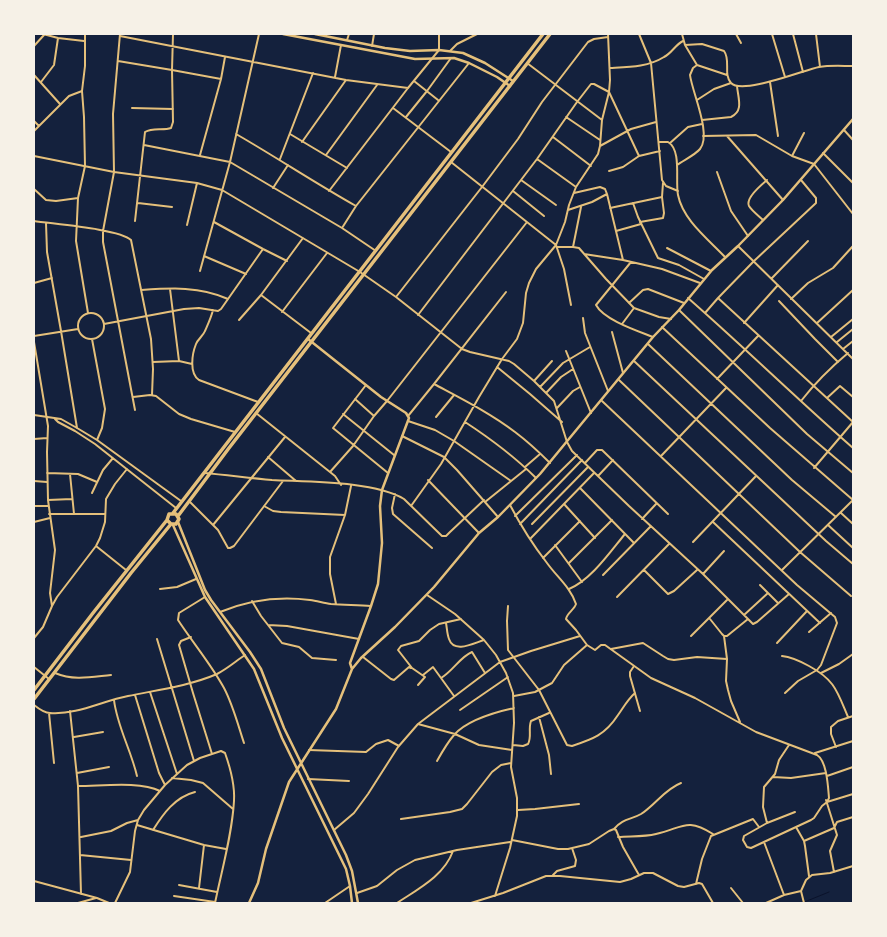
<!DOCTYPE html>
<html>
<head>
<meta charset="utf-8">
<style>
  body { margin:0 }
  #map { position:relative; width:887px; height:937px; overflow:hidden; background:#14213d; font-family:"Titillium Web",sans-serif }
  canvas { display:block }
  .frame { position:absolute; inset:0; border:35px solid #f6f1e7; pointer-events:none }
</style>
</head>
<body>
<div id="map">
<canvas width="887" height="937"></canvas>
<div class="frame"></div>
</div>
<script>
const g = document.querySelector('canvas').getContext('2d');
g.lineJoin = 'round';
function trace(path, color, width, dash) { g.strokeStyle = color; g.lineWidth = width; g.lineCap = dash ? 'butt' : 'round'; g.setLineDash(dash || []); g.stroke(path); }
const stream = new Path2D(`
  M802,903l27,-11`);
const minor = new Path2D(`
  M43,34l15,4 26,3
  M85,34v32l-3,25 2,26 1,49 -7,32 -2,43 12,72
  M120,34l-7,80 1,58 -11,59v11l32,168
  M639,34l12,29 11,117 4,6 12,5
  M682,34l3,11 12,20 30,10
  M736,34l5,9
  M772,34l13,43
  M793,34l10,38
  M816,34l4,33
  M120,36l226,44 62,8
  M347,40l2,-6
  M685,45l17,-1 22,7c7,9 -1,23 7,32 11,12 73,-13 88,-16 11,-2 23,-1 34,-1
  M34,46l10,-11
  M372,46l2,-12
  M450,51l7,-7 20,-10
  M118,61l54,9 49,9
  M527,63l75,57
  M610,68c19,-1 38,-1 54,-11 8,-4 11,-12 19,-16
  M34,75l26,29
  M335,77l6,-32
  M414,81l24,19
  M41,82l13,-17 4,-27
  M770,82l8,54
  M697,100l17,-11 17,-6
  M132,108l41,1
  M393,108l58,44
  M406,117l21,-26 24,-33
  M566,117l34,23
  M702,120l29,-3c13,-6 7,-19 6,-31
  M34,121l5,5
  M844,130l9,10
  M34,131l35,-35 13,-5
  M236,134c40,23 79,49 120,72
  M290,134l57,34
  M703,136l53,-1 36,21 22,8 39,50
  M727,136l56,64
  M553,137l38,29
  M302,142l44,-62
  M659,142h9c14,8 7,39 10,53 5,25 30,44 47,62
  M670,143l18,-16 14,-3
  M144,145l86,17 112,66 34,23
  M600,146l31,-17 25,-7
  M823,153l30,30
  M200,155l21,-76 4,-22
  M326,155l51,-70
  M34,156l80,16 83,11 25,7 138,82 36,25 66,52 8,3 39,9 5,3 20,17 20,20 13,41 5,9 57,55 74,68 50,50 4,-2 32,-28
  M792,156l12,-23
  M280,159l33,-86
  M537,159l39,28
  M451,162l105,83 8,24 7,36
  M677,165c7,-5 18,-10 23,-16 12,-15 -8,-57 -10,-74l3,-7 4,-3
  M609,171l14,-4 16,-11 21,-5
  M717,172l14,39 17,25
  M521,180l35,25
  M273,188l15,-23
  M34,189l12,11 10,1 22,-3
  M329,191l79,-103 31,-38v-16
  M513,191l31,25
  M574,193l26,-6 5,2 2,5 16,66
  M138,203l34,4
  M633,203l5,14 20,41 21,7 25,14
  M610,208l52,-11
  M568,210l24,-8 15,-8
  M763,220c-4,-4 -11,-9 -14,-14 -4,-8 12,-21 18,-26
  M34,221c19,3 86,8 97,19l20,99 2,30 -1,26
  M135,221l10,-89c8,-5 18,-1 26,-4l2,-6 -1,-52 1,-36
  M214,222l49,27 24,12
  M640,222l23,-4 1,-5 -2,-16 1,-14
  M46,223l1,29 14,79 16,97
  M187,225l10,-42
  M342,228l14,-22 113,-143
  M616,231l25,-7
  M738,246l115,113
  M557,247h16l6,1 27,31 28,29 25,9 12,2
  M573,247l8,-40
  M667,248l44,23
  M584,254l39,6 39,9 38,14
  M204,256l42,18
  M631,262l-35,43c8,15 42,26 57,32
  M200,271l30,-109 29,-128
  M772,278l36,-37
  M34,283l18,-5
  M170,289l9,72
  M141,290c30,-2 59,-4 87,9
  M261,295l50,38
  M396,297l86,-110 36,-48 24,-37 46,-60 6,-3 14,-2
  M688,298c56,49 109,101 165,150
  M718,298l36,-37 62,-58v-5l-15,-18
  M791,299l17,-16 25,-15 20,-22
  M779,301l36,38 23,23
  M629,303l14,-13 5,-1 36,14
  M213,310c-2,8 -5,14 -8,21 -2,5 -7,8 -9,13 -4,10 -7,29 3,36l59,22
  M679,310l128,124 46,39
  M282,312l45,-59
  M78 326a13 13 0 1 1 26 0a13 13 0 1 1-26 0Z
  M705,313l13,-15 135,124
  M418,315l119,-156 40,-57 14,-18h3l15,8 30,64
  M583,318l2,15 23,58
  M239,320l22,-25 42,-57
  M744,323l34,-38
  M817,323l36,-33
  M104,324l80,-15 15,-1 19,3 3,-2 42,-60
  M622,324l12,-16
  M662,327l108,101 83,72
  M612,332l11,41
  M34,336l44,-7
  M831,337l22,-18
  M92,339l13,70 -3,19 -5,12
  M34,342l14,84 -1,26 1,48 7,50 -5,43 2,13
  M837,342l16,-13
  M648,344l144,136 44,37
  M843,349l10,-8
  M566,351l25,62
  M634,361l192,180 27,23
  M153,362l26,-1 13,3
  M497,367l33,27 32,28
  M717,379l41,-43
  M619,380l181,172 51,44
  M534,381l18,-20
  M434,384c28,15 56,29 81,48 12,9 24,20 35,31
  M366,385l-33,43 55,45
  M540,387l23,-24 27,-16
  M546,393l15,-16 12,-8
  M133,397l17,-2 6,1 23,18 12,5 44,13
  M827,398l13,-12 13,11
  M355,399l19,17
  M602,401l195,184 38,32 2,6 -16,42 -4,5 -19,11 -13,12
  M801,401c14,-18 29,-33 47,-48
  M557,408l16,-17 7,-4
  M256,413l79,63 6,9
  M343,414l51,41
  M34,415l27,4 16,9 20,12 84,61
  M408,416l26,-32 72,-92
  M436,417l18,-22
  M55,419l3,3 17,9 20,13 81,64
  M408,421l27,9 19,11 57,40
  M465,422c26,17 49,34 71,56
  M402,436l42,21 13,13 41,47
  M34,439l13,-1
  M661,456l65,-68
  M268,457l28,24
  M585,463l12,-13h5l66,64
  M525,467l15,-13
  M814,468l39,-46
  M330,472l23,-26 21,-30 13,-15 140,-179
  M47,473l31,1 19,8
  M204,473c23,2 45,5 68,7 35,2 102,1 132,19l38,37h4l4,-4 34,-32
  M70,474l4,40
  M598,476l15,-16
  M428,480l51,53
  M34,481l13,1
  M580,488l54,55
  M92,493l11,-23 10,-12
  M395,494l-3,14 1,6 39,34
  M48,500l24,-1
  M189,501l29,29 10,18h2l4,-2 49,-65
  M485,502l41,-33
  M564,504l31,34
  M510,505c11,21 23,40 37,58 10,14 24,25 29,41 -2,6 -9,9 -10,15l10,11 11,15 8,5 6,-5h4l46,33 44,20 61,34 61,23c10,6 11,32 12,43l-2,4 -5,4 -8,12 -3,2 -60,28 -4,-1 -4,-7 1,-4 23,-13 28,-11
  M34,506h14
  M264,506l9,5 8,1 64,3
  M411,506l30,-42 38,-67 23,-38 15,-20 6,-16 3,-30 3,-10 7,-14 20,-24 9,-23 4,-17 7,-18 22,-33 2,-8 2,-26 7,-28 1,-12 -2,-46
  M841,513l12,11
  M49,514h56
  M515,516l62,-61
  M642,519l14,-15
  M34,522l16,-4
  M713,522l107,101
  M520,524l62,-64
  M532,524l56,-57
  M213,525l72,-88
  M828,525l25,23
  M530,539l64,-66
  M693,542l63,-66
  M555,545l27,37
  M96,546l30,24
  M543,558l37,-37
  M569,563l43,-43
  M644,570l24,24 6,-3 23,-21
  M782,570l71,-70
  M703,574l21,-23
  M603,575l48,-49
  M760,585l18,18
  M160,589l17,-2 19,-8
  M569,589c22,-9 41,-37 56,-55
  M427,595l28,19 29,26 12,15 10,18 7,20 1,30 -3,44 6,31v18l-7,32 -15,48
  M205,597l-26,16 -1,7c15,23 33,44 46,68 9,17 14,37 20,55
  M617,597l52,-53
  M252,601l9,15 21,27 17,4 13,11 24,2
  M336,604l-6,-30v-17l15,-42 6,-29
  M508,606l-1,15 1,29 31,40 28,55 5,1c21,-7 33,-11 46,-31 5,-7 10,-16 17,-22
  M220,612c29,-12 59,-16 90,-12 7,1 14,3 21,4 14,1 27,1 40,2
  M744,615l24,-22
  M710,619l12,15 2,2h3l21,-17
  M446,623c1,5 1,11 3,16 5,15 25,4 35,1
  M268,625l19,1 72,13
  M809,632l22,-19
  M691,636l37,-37
  M724,636l3,23 -1,22 2,9 3,11 9,21
  M191,637l-10,4 -2,4 14,48 19,61
  M34,638l9,-11 9,-21 5,-9 39,-51 4,-8 5,-16 1,-23 9,-15 12,-15
  M157,639l37,122
  M777,643l30,-32
  M611,649l32,-6 20,13 5,3 6,1 23,-3 30,2
  M782,656c10,1 18,5 27,10 26,14 28,25 39,51
  M363,657l28,22 3,1 15,-13 2,1
  M634,666l-4,6v4l10,35
  M34,667l15,12
  M55,673c19,8 36,4 56,2
  M821,673l18,-9 14,-10
  M423,675l10,-8 8,11c12,-7 19,-21 31,-26l13,21
  M441,678l13,18
  M418,685l7,-8 -13,-9 -14,-18 3,-4 18,-5 11,-11 9,-6 22,-5
  M150,692l27,82
  M135,695l24,78 6,12
  M514,696l21,-4 17,-9 12,-18 23,-20
  M114,700c3,26 17,50 23,76
  M34,705c5,4 10,8 16,8 27,2 52,-12 78,-17 29,-6 61,-10 89,-22 10,-5 19,-13 28,-19
  M460,710l48,-33
  M70,711l8,75 3,108
  M49,713l5,50
  M539,717l10,38 2,19
  M418,724l37,10 24,11 33,5
  M74,737l29,-5
  M513,745l10,1 5,-2c4,-7 0,-15 3,-23l18,-8
  M836,747l-5,-13v-7l7,-6 15,-5
  M309,750l57,2 10,-8 12,-4 11,6
  M815,753l38,-12
  M437,761c5,-9 11,-19 17,-26 13,-15 42,-23 60,-27
  M77,773l32,-6
  M827,776l26,-9
  M773,777l18,1 35,-5
  M172,778l19,2 12,3 30,26
  M308,779l41,2
  M78,786c24,0 62,-5 82,5
  M826,800l11,35 -7,16 4,21
  M827,802l26,-8
  M518,810l17,-1 44,-5
  M401,819l49,-7 12,-3 5,-5 25,-32 9,-7 10,-2
  M767,823l-4,-16 1,-20 11,-13 4,-14 10,-15
  M137,825l67,20 22,4
  M796,827l8,14 1,5 4,30
  M614,829c9,-11 17,-9 27,-15 14,-9 24,-25 40,-31
  M153,830c10,-16 22,-33 42,-38
  M334,830l20,-17 14,-19 30,-47 20,-23 82,-62 31,-11 49,-15
  M81,837l30,-6 16,-8 11,-3
  M618,837c13,-1 26,0 38,-3 27,-6 30,-17 57,0
  M512,840l46,9h10l21,-5 20,-13 5,-2 2,1 7,17 16,28
  M804,841l30,-13 3,-6 16,-5
  M764,842l20,53
  M80,855l51,5
  M553,875l4,-4 18,-5 1,-6 -4,-12
  M34,881l63,17 12,5
  M696,884l6,-25 9,-23 42,-17 6,8
  M179,885l38,7
  M199,888l5,-43
  M731,888l12,15
  M801,891l3,12
  M357,893l20,-7 20,-16 18,-10 42,-10 53,-8
  M174,896l41,6
  M78,903l18,-5
  M115,903l15,-31 5,-41 3,-11 6,-10 21,-25 22,-20 13,-7 21,-7 4,2c5,14 10,32 9,48 -2,34 -12,68 -19,102
  M325,903l25,-17
  M397,903c21,-14 47,-27 56,-52
  M471,903l32,-10 43,-17h14l60,6 11,-3 13,-6h9l25,13 6,1 15,-4 3,1 11,19
  M766,903l18,-8 17,-4 5,-11 6,-5 18,-2 23,-7`);
const tertiary = new Path2D(`
  M283,34l132,25 39,-1 15,5 28,14 13,9
  M315,34l70,14 25,3 29,-1 24,3 22,10 28,18
  M308,339l73,58 25,16 3,5 -27,72 -2,16 2,37 -4,41 -7,22 -21,57 2,6
  M178,522l27,68 6,10 39,52 11,17 23,59 62,127 6,16 6,32
  M173,525l32,72 49,72 28,69 64,131 4,17 2,17
  M249,903l9,-20 8,-34 23,-67 47,-73 16,-40 9,-11 34,-31 39,-40 45,-54 19,-16 42,-43 113,-137 26,-27 33,-40 26,-24 45,-46 70,-81`);
const primary = new Path2D(`
  M173,513l370,-479
  M178,516l51,-68 321,-414
  M34,690l59,-77 74,-93 2,-6h7l3,5 -3,5h-5l-4,-4
  M34,699l97,-126 40,-49`);
trace(stream, '#0b132b', 1);
trace(minor, '#e5c07b', 2);
trace(tertiary, '#e5c07b', 2.5);
trace(primary, '#e5c07b', 3.5);
</script>
</body>
</html>
